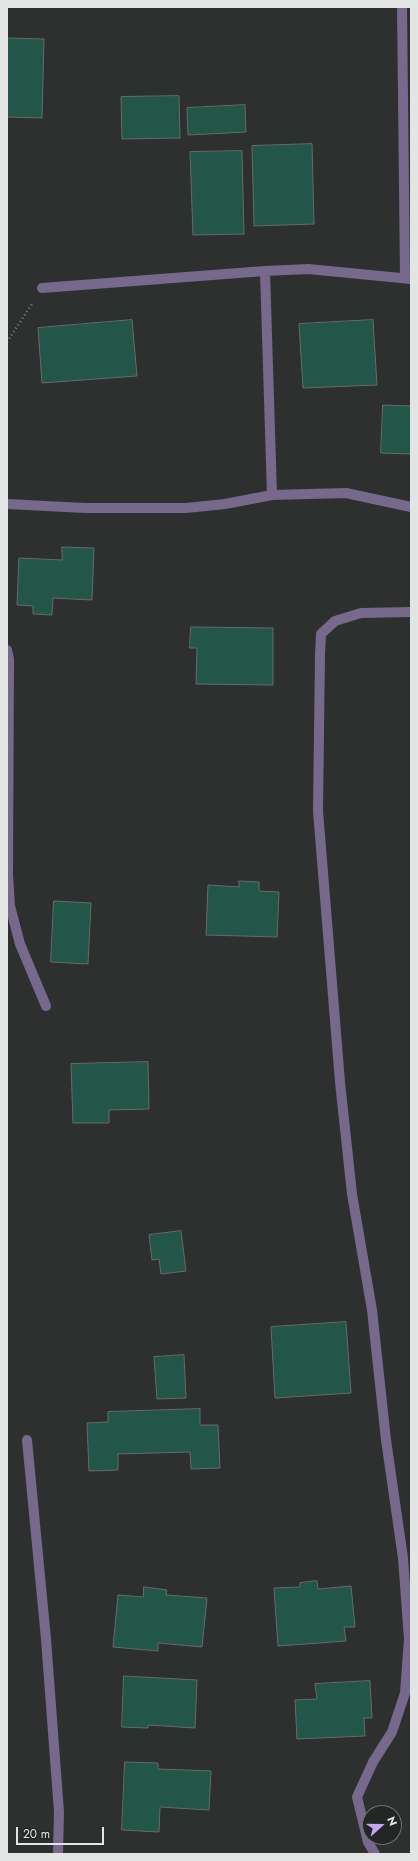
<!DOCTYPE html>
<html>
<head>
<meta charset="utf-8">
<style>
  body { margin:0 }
  #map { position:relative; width:418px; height:1861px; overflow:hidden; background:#2d302f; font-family:Jost,sans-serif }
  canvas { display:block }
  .frame { position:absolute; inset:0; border:8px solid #e3e5e4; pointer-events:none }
  .north { position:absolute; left:362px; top:1805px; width:40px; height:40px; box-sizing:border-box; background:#232625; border:1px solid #707271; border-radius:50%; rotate:69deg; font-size:11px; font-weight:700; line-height:16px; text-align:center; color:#e3e5e4 }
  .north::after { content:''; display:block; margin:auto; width:14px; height:18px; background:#c5a7f1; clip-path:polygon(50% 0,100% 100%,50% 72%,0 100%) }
  .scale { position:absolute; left:16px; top:1827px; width:88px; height:18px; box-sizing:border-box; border:2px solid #e3e5e4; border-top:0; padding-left:5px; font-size:12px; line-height:14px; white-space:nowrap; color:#e3e5e4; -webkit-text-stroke:3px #232625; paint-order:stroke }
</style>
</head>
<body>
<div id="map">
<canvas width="418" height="1861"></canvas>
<div class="frame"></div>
<div class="north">N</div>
<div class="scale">20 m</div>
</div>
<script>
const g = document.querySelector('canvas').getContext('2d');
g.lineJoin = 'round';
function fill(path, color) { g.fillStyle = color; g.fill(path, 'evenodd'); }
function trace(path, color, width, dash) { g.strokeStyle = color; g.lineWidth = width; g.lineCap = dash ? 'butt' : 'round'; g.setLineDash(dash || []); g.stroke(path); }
const building = new Path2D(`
  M7,38l37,1 -2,79 -35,-1z
  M179,96l1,42 -58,1 -1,-42z
  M245,105l1,27 -58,3 -1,-27z
  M312,144l2,80 -60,2 -2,-80z
  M242,151l2,83 -51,1 -3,-83z
  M132,320l5,56 -95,7 -4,-55z
  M373,320l4,65 -74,3 -4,-64z
  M383,405l28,1v48l-30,-1z
  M62,547l32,1 -2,52 -39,-2 -1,17 -19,-1v-8l-16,-1 2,-47 43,2z
  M191,627l82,1v57l-77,-1 1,-36h-7z
  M239,881l20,1v9l20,1 -2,45 -71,-2 2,-50 31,2z
  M54,901l37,2 -3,61 -37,-2z
  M148,1062l1,47 -40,1v13h-36l-2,-59z
  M181,1231l5,40 -25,3 -2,-15 -7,1 -3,-25z
  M346,1322l5,71 -76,5 -4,-71z
  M184,1355l2,43 -29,1 -3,-42z
  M200,1409v16h18l2,43 -29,1 -1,-17 -72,2v16l-29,1 -2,-48 21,-1v-10z
  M317,1581l1,8 33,-3 4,41h-11l2,14 -68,5 -4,-58 26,-1v-4z
  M144,1587l23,3 -1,5 41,3 -5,49 -44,-4v8l-45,-4 5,-52 25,2z
  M124,1676l73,4 -2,48 -47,-3v3l-26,-1z
  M370,1681l2,37h-8l1,18 -68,3 -2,-39 22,-1 -2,-15z
  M125,1762l33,1v6l53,2 -2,39 -49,-3 -1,25 -37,-2z`);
const path = new Path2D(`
  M7,342l25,-38`);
const minor = new Path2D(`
  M402,7l3,271
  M265,271l7,224
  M42,288l223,-17 43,-2 103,10
  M7,504l78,4h101l39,-4 47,-9 74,-2 65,14
  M7,650l2,9 -1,216 2,31 10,38 26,62
  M27,1440l19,199 13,173 -1,42
  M375,1854l-7,-12 -11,-45 16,-35 19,-30 13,-39 4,-54 -6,-81 -17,-118 -14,-130 -20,-116 -12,-112 -22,-271 2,-156 1,-21 14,-13 26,-8 50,-1`);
fill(building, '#225648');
trace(building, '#676b69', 1);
trace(path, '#7b7e7d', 2.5, [1, 3]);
trace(minor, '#77698b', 10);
</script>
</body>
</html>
